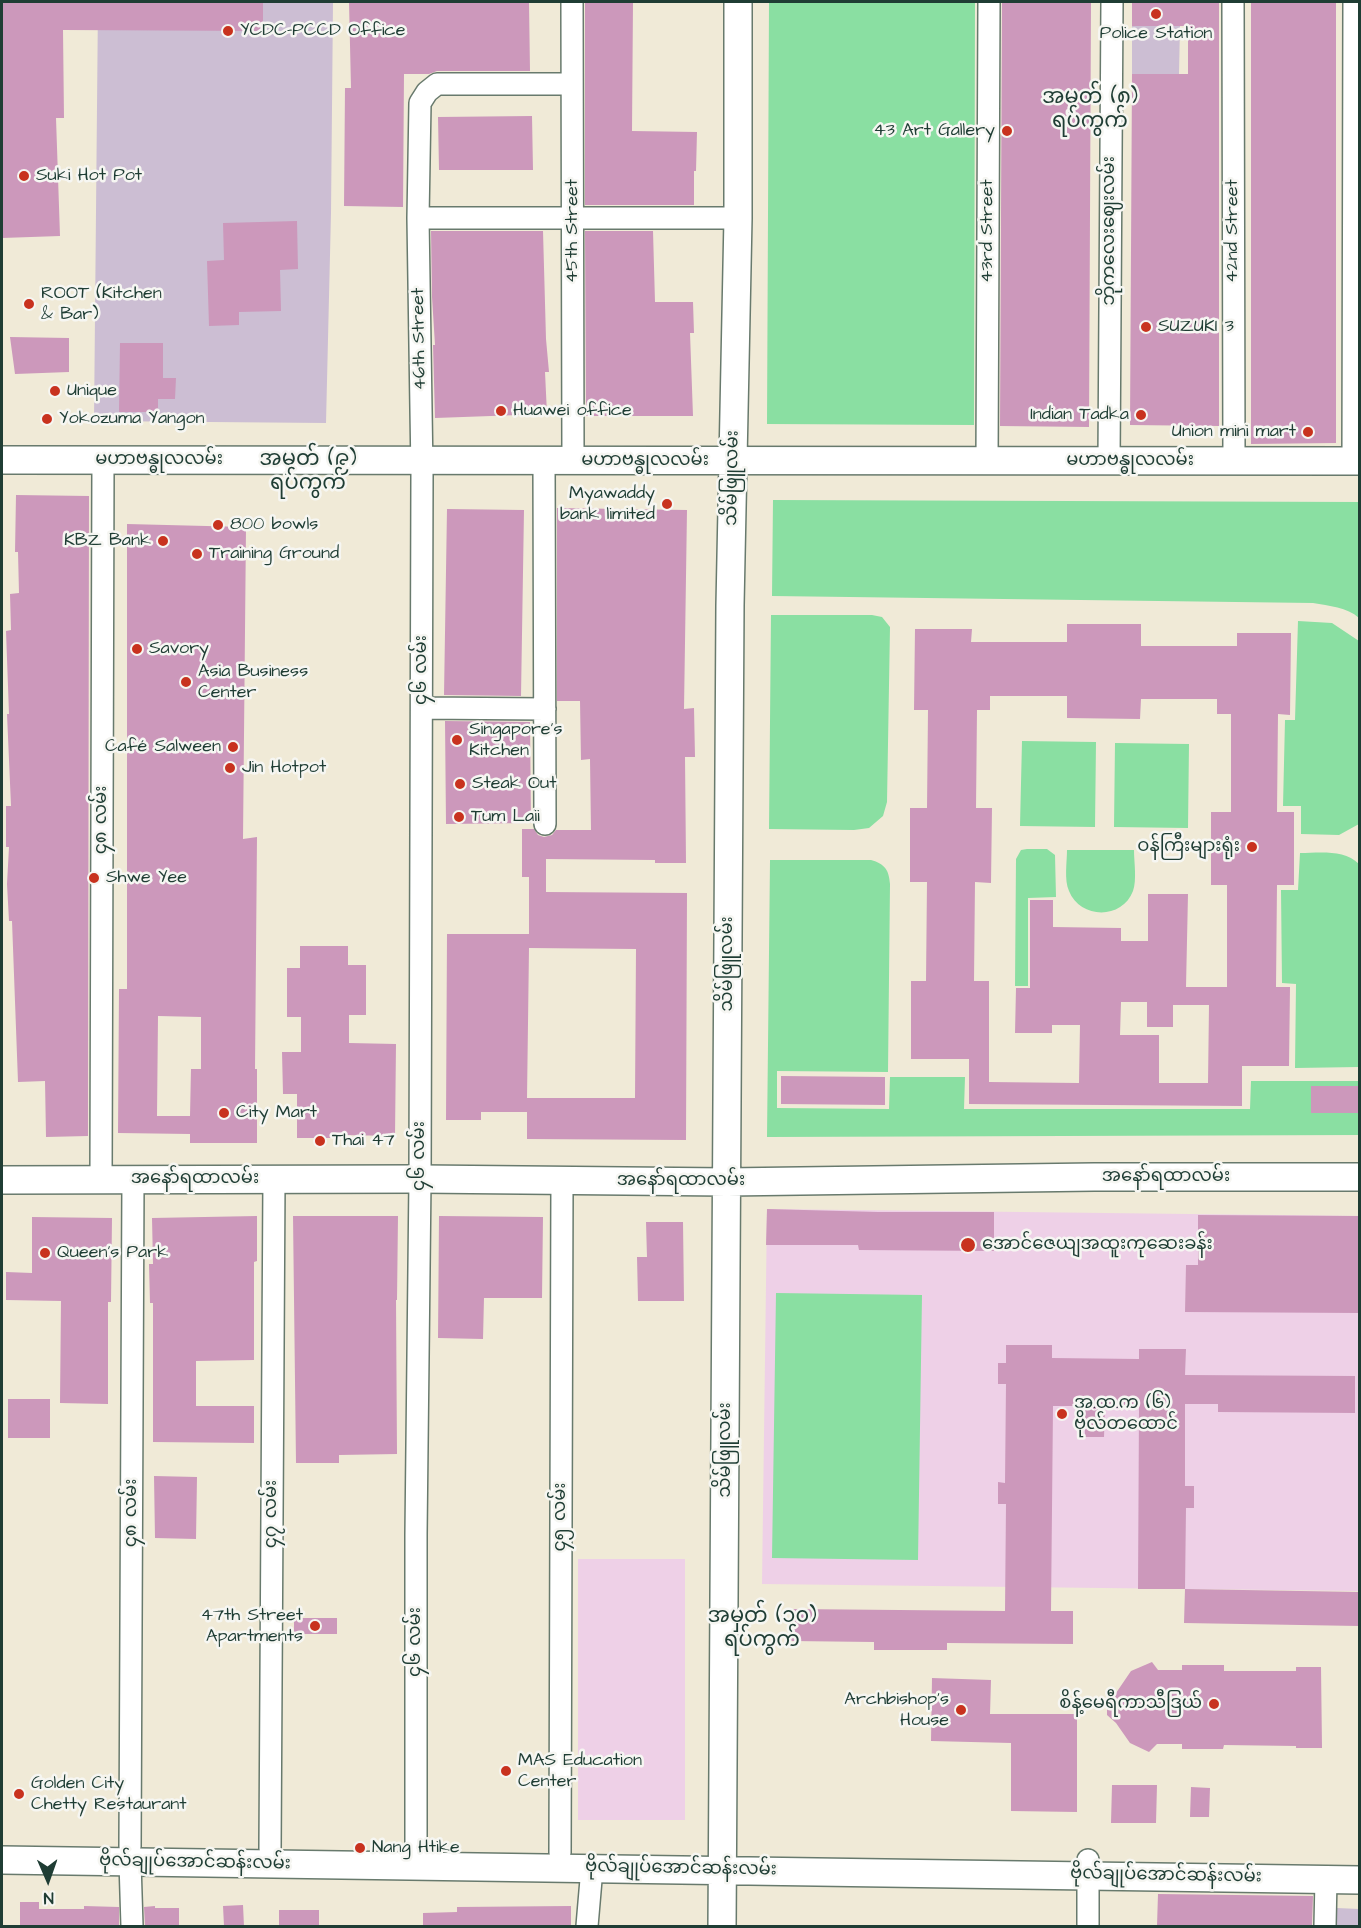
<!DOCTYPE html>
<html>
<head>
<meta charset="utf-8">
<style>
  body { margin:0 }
  #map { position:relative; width:1361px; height:1928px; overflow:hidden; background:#f0ead7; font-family:"Architects Daughter",sans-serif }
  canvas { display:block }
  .frame { position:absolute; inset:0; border:3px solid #1f3d34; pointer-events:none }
  .north { position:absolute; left:18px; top:1850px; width:60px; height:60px; -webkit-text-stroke:4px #f6f6f2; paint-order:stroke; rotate:178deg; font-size:16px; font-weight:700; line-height:24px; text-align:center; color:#1f3d34 }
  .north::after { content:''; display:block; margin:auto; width:21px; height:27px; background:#1f3d34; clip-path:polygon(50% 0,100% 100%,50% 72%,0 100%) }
</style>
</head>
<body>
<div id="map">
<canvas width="1361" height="1928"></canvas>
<div class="frame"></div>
<div class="north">N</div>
</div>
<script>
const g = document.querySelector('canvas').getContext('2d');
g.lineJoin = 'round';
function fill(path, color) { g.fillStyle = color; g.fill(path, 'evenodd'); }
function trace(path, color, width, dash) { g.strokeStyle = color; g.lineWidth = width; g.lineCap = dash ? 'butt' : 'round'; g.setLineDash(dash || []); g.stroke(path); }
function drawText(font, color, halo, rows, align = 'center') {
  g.font = font + ' "Architects Daughter","Noto Sans Myanmar",sans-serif'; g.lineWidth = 5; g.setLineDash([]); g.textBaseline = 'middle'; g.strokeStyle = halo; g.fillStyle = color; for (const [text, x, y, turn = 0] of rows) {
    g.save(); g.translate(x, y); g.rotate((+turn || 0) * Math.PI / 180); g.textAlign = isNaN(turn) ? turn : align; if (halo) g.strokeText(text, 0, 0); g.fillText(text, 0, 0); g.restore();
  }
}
const built = new Path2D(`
  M767,1209l592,7v375l-597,-7z
  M578,1559h107v261h-107z`);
const industrial = new Path2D(`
  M98,2h235l-2,211 -5,210 -232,-2z
  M1132,26h48l-1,48h-47z
  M1337,1908l22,1v17h-22z`);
const green = new Path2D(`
  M769,2h206l-1,423 -207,-1z
  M773,500l586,2v116c-12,-11 -30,-12 -46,-15l-541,-7z
  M771,615h101l10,2 8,10 -3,175 -4,14 -14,12 -15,2 -85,-1z
  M1298,621l34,2 27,18v183l-20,11 -38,-1v-28h-18l2,-86h10z
  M1022,741l74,1 -1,85 -75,-1z
  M1115,743l74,1 -1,84 -74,-1z
  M1027,849h20l8,6 1,42 -28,1v88h-13l1,-127 5,-9z
  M1067,850h67c0,12 3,30 -1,41 -11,29 -53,28 -64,0 -5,-11 -2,-29 -2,-41z
  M1300,853c19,0 44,-4 59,11v203l-64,1 1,-84 -14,-1 -1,-93h17z
  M770,860h101c14,4 18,10 19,24l-2,188 -111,-1v37l112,1 1,-32h75l-1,32h286l1,-28h108v54l-592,2z
  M776,1293l146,2 -4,265 -146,-2z`);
const building = new Path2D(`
  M2,2h261v29l-200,-1 1,88h-8l4,118 -58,2z
  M349,2h180l1,69h-93l-8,3h-25l-1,133 -59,-1 1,-118h6z
  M585,2h48l-1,129 65,1 -1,39h-2v34h-109z
  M1002,2h89l-2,425 -89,-1z
  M1132,2h87v424l-89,-1 2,-351h56v-48h-56z
  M1251,2h85v441l-85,1z
  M532,116l1,54h-94l-1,-53z
  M297,221l1,48 -18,1 1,41 -42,1v13l-30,1 -2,-65 17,-1 -1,-37z
  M431,231h112l3,108 3,33h-4l2,42 -112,4 -2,-73h2l-3,-48z
  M585,231h68l2,71h38l1,31h-4l3,83h-107z
  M10,337l59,1v34l-54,2z
  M120,343h43v35h13l-1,21h-17v13h-39z
  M16,495l73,1 -1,640 -42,1 -1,-56 -27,1 -6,-161h-3l-2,-37 2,-37h-3v-41h5l-4,-92h2l-3,-83 5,-1 -1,-36 9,-1 -1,-41h-3z
  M557,508l130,2 -3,199 10,-1 1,49h-10l1,106h-31v-3l-109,-1v33l141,1 -1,247 -159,-1v-27h-46v8h-35l1,-186h82v-57h-7v-48h12l4,6 6,2 8,-2 4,-5h35l-1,-71 -9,1 -1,-59h-23zM529,948l107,1 -1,149h-108z
  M447,509l77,1 -3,186 -77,-1z
  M127,524l119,3 -3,312 14,-2 -2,232h2v74h-67v-9l-72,-1 1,-144h8zM158,1016l43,1v52h-10l-1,47h-33z
  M1067,624h74v22h96v-13h54l-1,82 -12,-1 -1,98h17v73h-17l-1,102h14l-1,79h-47v40l-273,-2v-45h-58v-78h15l1,-99h-17v-74h17l1,-98h-14l1,-81h57l-1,13h96zM990,696h77v22l73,1 1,-20h76v15h14v98h-20v73h16v102h-41l2,-93h-40v47h-27v-13l-68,-1v-27h-23v88h-14l-1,45h37v-8h28l-1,58 -90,-1v-101h-15l1,-99 16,1 1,-75h-16l1,-98h13zM1121,1002h26v25h26v-22h36l-1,78h-49v-48h-39z
  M445,721l85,1 1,101 -85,1z
  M300,946h48v19h18v50h-17v28l47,1 -1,92 -53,-1v3h-45v-44h-14l-1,-42h19v-35h-14v-49h13z
  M781,1076l104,1v28l-104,-1z
  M1311,1086h48v27h-48z
  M767,1209l111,3h116v39l-135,-1 -1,-5h-92z
  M1198,1215l161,1v97l-174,-1 1,-47h12z
  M257,1216v45l-3,1v98l-58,1v45h58v37l-101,-1v-139h-3l-1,-39h4l-1,-46z
  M293,1216h105l-1,84h-1l1,154 -58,1v8h-43z
  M439,1216l104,1 -1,81h-58l-1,41 -45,-1z
  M32,1217l80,1 -1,84h-3v102l-48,-1 1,-102 -55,-1v-28l26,1z
  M646,1222h37l1,79h-46l-1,-44h10z
  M1006,1345h46v13l87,1v-10h47l-1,26 170,1v37l-137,-1v-8h-33v82h9v22h-8l-1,81h-47l1,-182h-34l-1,30h-19v-31h-32l-2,205h22v33l-126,-1v7h-73v-8l-83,-1 1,-32 213,2 1,-107h-8v-22l7,1 1,-99h-8v-21h8z
  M8,1399h42v39h-42z
  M154,1476l43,1 -1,62 -41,-1z
  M1185,1589l174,3v34l-175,-3z
  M294,1618h43v16h-43z
  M1152,1662l6,8h24v-5h42v6h72v-4h25l1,81h-26v-2l-72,-1 -1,4h-41v-5h-25l-8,8 -19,-9 -14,-20 -9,-8v-15l9,-7 15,-22z
  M932,1678l59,2 -1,34h87v98l-66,-1v-68l-80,-2z
  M1112,1785h45l-1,38h-45z
  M1191,1787l19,1 -1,29h-19z
  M1158,1894l155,2 -1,30h-155z
  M20,1902h19v7h45v-3l35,1v19h-99z
  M243,1905l1,21h-20l-1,-20z
  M155,1906v2h24v18h-34l-1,-19z
  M571,1906v20h-148v-13l34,-1v-5z
  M279,1910h40v16h-40z`);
const minor = new Path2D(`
  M572,2l1,459
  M1233,2l1,459
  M418,218h320
  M544,461l1,363
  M987,461l2,-459
  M1109,461l3,-459
  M1353,461l1,-459
  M422,708l123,1
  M101,1179l2,-719
  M130,1847l3,-668
  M270,1849l4,-670
  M416,1851v-317l4,-355 2,-706 -4,-255 2,-115 7,-11 10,-8h135
  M560,1853l2,-673
  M130,1862l2,64
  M587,1926l5,-58
  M1088,1926v-66
  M1325,1926l1,-47`);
const major = new Path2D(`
  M2,460l1358,1
  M2,1180l418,-1 307,3 367,-5h266
  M2,1860l1358,20
  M722,1926l8,-1321 8,-387v-216`);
const markers = [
  [1156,14,6,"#c8321e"],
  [228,31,6,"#c8321e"],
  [1007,131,6,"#c8321e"],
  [24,176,6,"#c8321e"],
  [29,304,6,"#c8321e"],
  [1146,327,6,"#c8321e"],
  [55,391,6,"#c8321e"],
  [501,411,6,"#c8321e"],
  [1141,415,6,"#c8321e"],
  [47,419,6,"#c8321e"],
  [1308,432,6,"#c8321e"],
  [667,504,6,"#c8321e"],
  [218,525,6,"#c8321e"],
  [163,541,6,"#c8321e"],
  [197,554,6,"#c8321e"],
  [137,649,6,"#c8321e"],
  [186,682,6,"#c8321e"],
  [457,740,6,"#c8321e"],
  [233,747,6,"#c8321e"],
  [230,768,6,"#c8321e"],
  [460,784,6,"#c8321e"],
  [459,817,6,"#c8321e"],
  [1252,847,6,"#c8321e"],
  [94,878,6,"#c8321e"],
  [224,1113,6,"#c8321e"],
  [320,1141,6,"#c8321e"],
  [968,1245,8,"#c8321e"],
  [45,1253,6,"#c8321e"],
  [1062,1414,6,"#c8321e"],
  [315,1626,6,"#c8321e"],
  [1214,1704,6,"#c8321e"],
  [961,1710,6,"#c8321e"],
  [506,1771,6,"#c8321e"],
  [19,1794,6,"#c8321e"],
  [360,1848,6,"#c8321e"]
];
const poiNames = [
  ["YCDC-PCCD Office",240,31],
  ["Police Station",1156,34,"center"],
  ["43 Art Gallery",995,131,"right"],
  ["Suki Hot Pot",36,176],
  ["ROOT (Kitchen",41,294],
  ["& Bar)",41,315],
  ["SUZUKI 3",1158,327],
  ["Unique",67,391],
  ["Huawei office",513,411],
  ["Indian Tadka",1129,415,"right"],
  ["Yokozuma Yangon",59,419],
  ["Union mini mart",1296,432,"right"],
  ["Myawaddy",655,494,"right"],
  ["bank limited",655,515,"right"],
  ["800 bowls",230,525],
  ["KBZ Bank",151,541,"right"],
  ["Training Ground",209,554],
  ["Savory",149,649],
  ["Asia Business",198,672],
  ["Center",198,693],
  ["Singapore's",469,730],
  ["Kitchen",469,751],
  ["Café Salween",221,747,"right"],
  ["Jin Hotpot",242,768],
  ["Steak Out",472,784],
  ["Tum Laii",471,817],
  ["ဝန်ကြီးများရုံး",1240,847,"right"],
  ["Shwe Yee",106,878],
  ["City Mart",236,1113],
  ["Thai 47",332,1141],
  ["အောင်ဇေယျအထူးကုဆေးခန်း",982,1245],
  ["Queen's Park",57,1253],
  ["အ.ထ.က (၆)",1074,1404],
  ["ဗိုလ်တထောင်",1074,1425],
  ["47th Street",303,1616,"right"],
  ["Apartments",303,1637,"right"],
  ["Archbishop’s",949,1700,"right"],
  ["House",949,1721,"right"],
  ["စိန့်မေရီကာသီဒြယ်",1202,1704,"right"],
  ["MAS Education",518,1761],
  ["Center",518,1782],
  ["Golden City",31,1784],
  ["Chetty Restaurant",31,1805],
  ["Nang Htike",372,1848]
];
const streetNames = [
  ["45th Street",573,231,-90],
  ["43rd Street",988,231,-90],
  ["ဘိုကလေးဈေးလမ်း",1110,231,-90],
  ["42nd Street",1233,231,-90],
  ["46th Street",420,339,-91],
  ["မဟာဗန္ဓုလလမ်း",159,460],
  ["မဟာဗန္ဓုလလမ်း",645,461],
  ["မဟာဗန္ဓုလလမ်း",1130,461],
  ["သိမ်ဖြူလမ်း",733,478,-89],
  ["၄၆ လမ်း",422,670,-90],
  ["၄၈ လမ်း",102,820,-90],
  ["သိမ်ဖြူလမ်း",728,964,-90],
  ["၄၆ လမ်း",420,1156,-90],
  ["အနော်ရထာလမ်း",1166,1177],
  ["အနော်ရထာလမ်း",195,1179],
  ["အနော်ရထာလမ်း",681,1181],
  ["သိမ်ဖြူလမ်း",726,1450,-90],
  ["၄၈ လမ်း",132,1513,-90],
  ["၄၇ လမ်း",272,1514,-90],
  ["၄၅ လမ်း",561,1517,-90],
  ["၄၆ လမ်း",416,1642,-90],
  ["ဗိုလ်ချုပ်အောင်ဆန်းလမ်း",195,1863,1],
  ["ဗိုလ်ချုပ်အောင်ဆန်းလမ်း",681,1869,1],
  ["ဗိုလ်ချုပ်အောင်ဆန်းလမ်း",1166,1876,1]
];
const quarterNames = [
  ["အမှတ် (၈)",1090,99],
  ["ရပ်ကွက်",1090,123],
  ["အမှတ် (၉)",308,461],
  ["ရပ်ကွက်",308,485],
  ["အမှတ် (၁၀)",762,1618],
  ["ရပ်ကွက်",762,1642]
];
fill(built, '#eed0e7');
fill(industrial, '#ccbed3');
fill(green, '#8adfa2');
fill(building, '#cc98bb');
trace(minor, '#687a6d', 24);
trace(major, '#687a6d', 30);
trace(minor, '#fff', 21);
trace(major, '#fff', 27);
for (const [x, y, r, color] of markers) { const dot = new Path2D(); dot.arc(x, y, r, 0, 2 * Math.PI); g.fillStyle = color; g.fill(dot); trace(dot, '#f6f6f2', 2); }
drawText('18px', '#1f3d34', '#f6f6f2', poiNames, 'left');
drawText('18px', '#1f3d34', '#f6f6f2', streetNames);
drawText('21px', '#1f3d34', '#f6f6f2', quarterNames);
</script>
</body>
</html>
